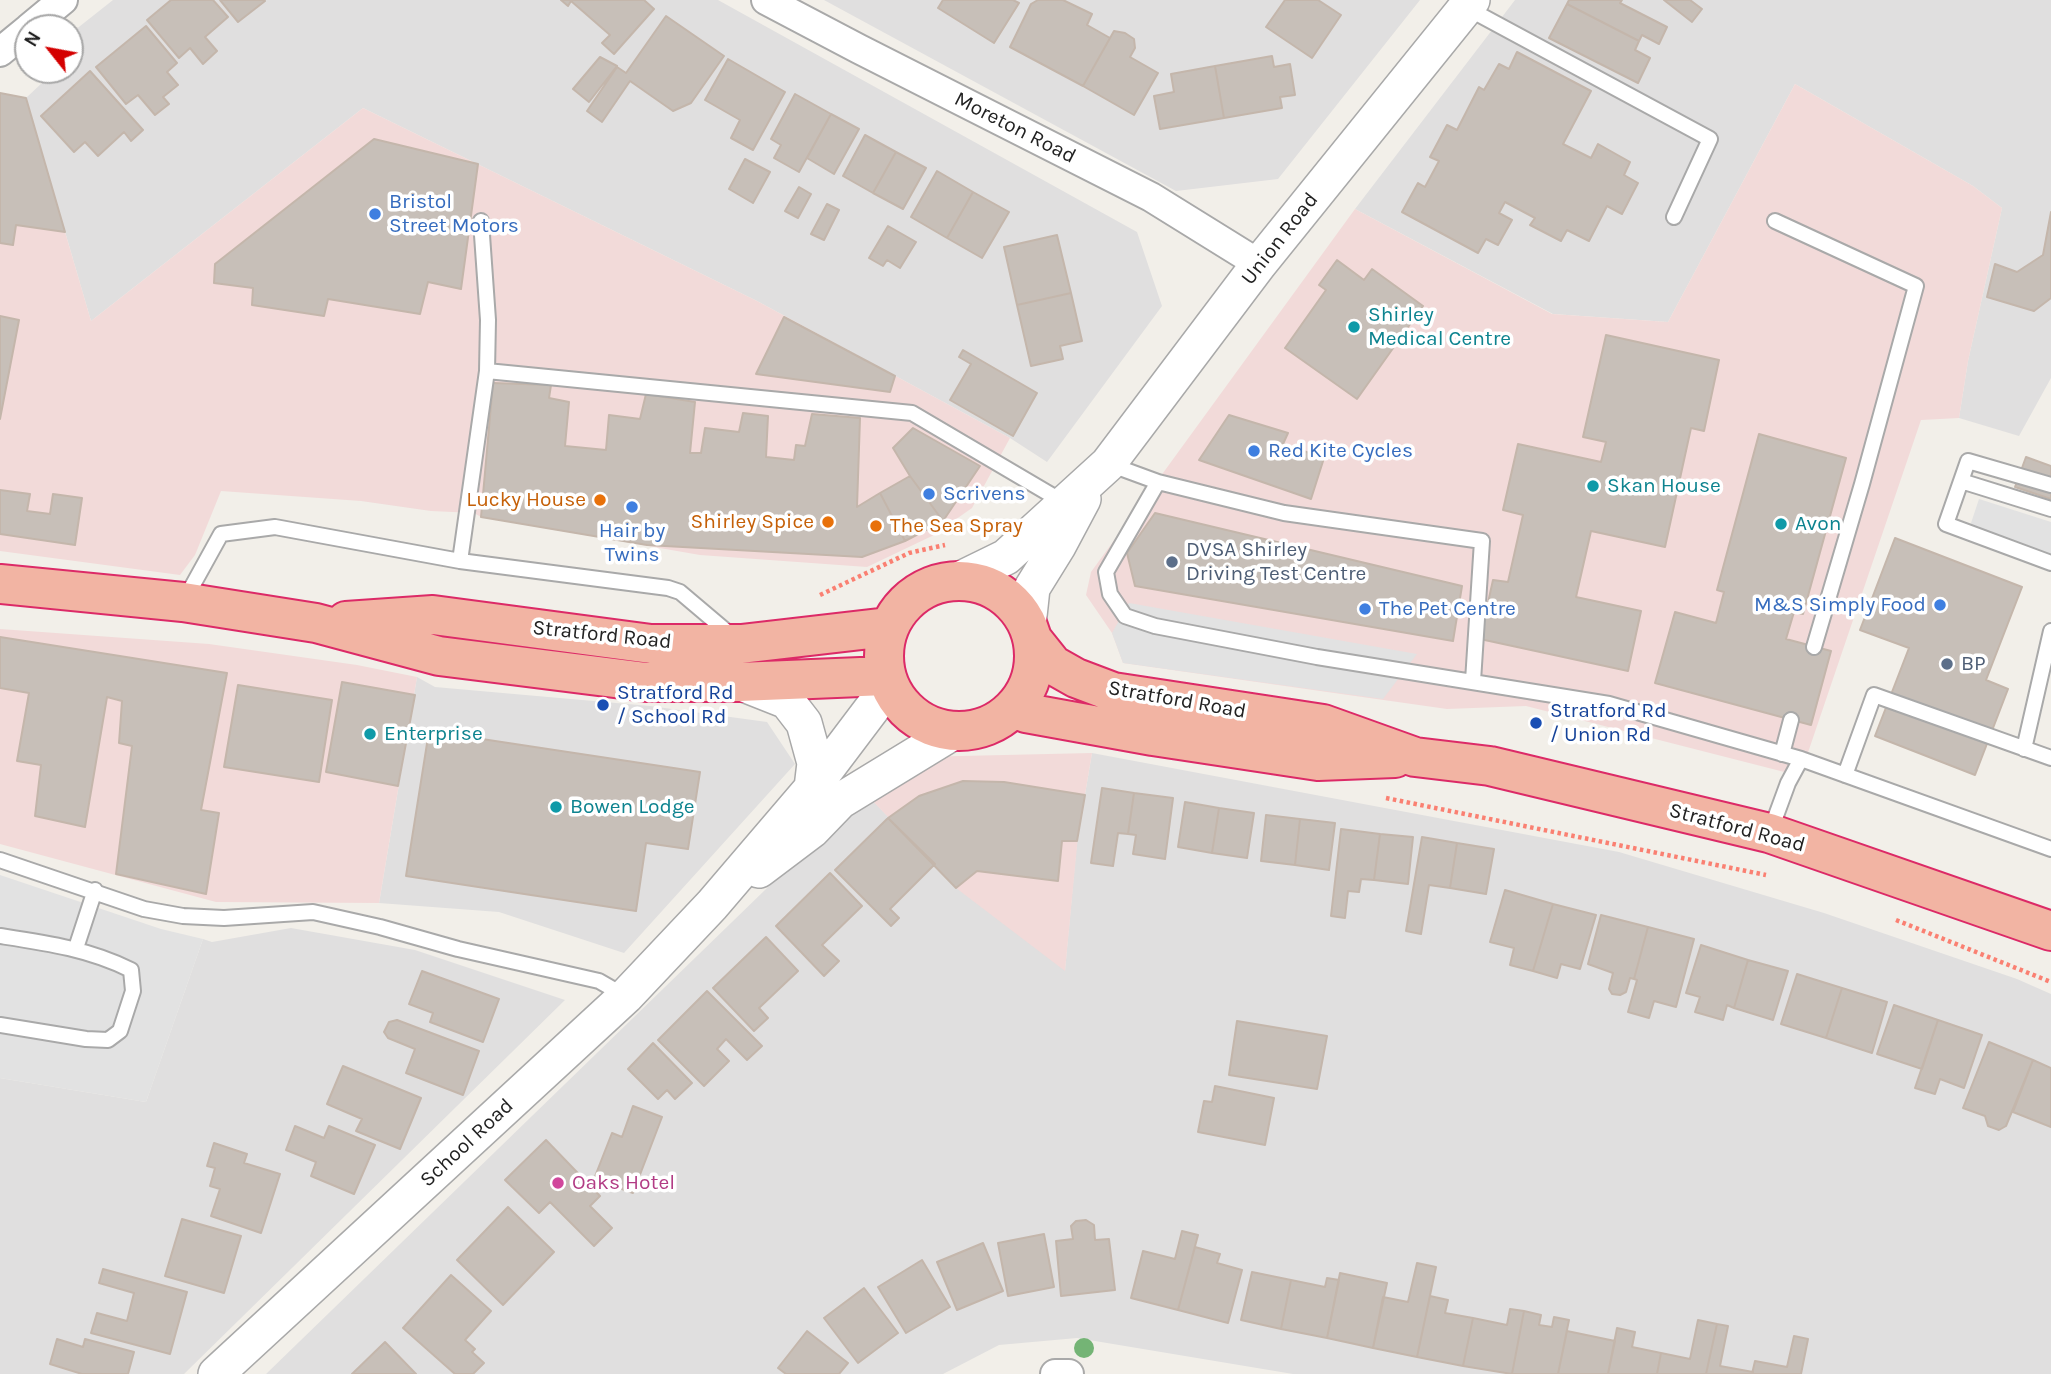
<!DOCTYPE html>
<html>
<head>
<meta charset="utf-8">
<style>
  body { margin:0 }
  #map { position:relative; width:2051px; height:1374px; overflow:hidden; background:#f2efe9; font-family:Karla,sans-serif }
  canvas { display:block }
  .north { position:absolute; left:14px; top:14px; width:70px; height:70px; box-sizing:border-box; background:#fff; border:2px solid #a7a7a7; border-radius:50%; rotate:301deg; font-size:19px; font-weight:700; line-height:28px; text-align:center; color:#222 }
  .north::after { content:''; display:block; margin:auto; width:24px; height:32px; background:#d40000; clip-path:polygon(50% 0,100% 100%,50% 72%,0 100%) }
</style>
</head>
<body>
<div id="map">
<canvas width="2051" height="1374"></canvas>
<div class="north">N</div>
</div>
<script>
const g = document.querySelector('canvas').getContext('2d');
g.lineJoin = 'round';
function fill(path, color) { g.fillStyle = color; g.fill(path, 'evenodd'); }
function trace(path, color, width, dash) { g.strokeStyle = color; g.lineWidth = width; g.lineCap = dash ? 'butt' : 'round'; g.setLineDash(dash || []); g.stroke(path); }
function drawText(font, color, halo, rows, align = 'center') {
  g.font = font + ' Karla,sans-serif'; g.lineWidth = 7; g.setLineDash([]); g.textBaseline = 'middle'; g.strokeStyle = halo; g.fillStyle = color; for (const [text, x, y, turn = 0] of rows) {
    g.save(); g.translate(x, y); g.rotate((+turn || 0) * Math.PI / 180); g.textAlign = isNaN(turn) ? turn : align; if (halo) g.strokeText(text, 0, 0); g.fillText(text, 0, 0); g.restore();
  }
}
const residential = new Path2D(`
  M113,0h605l419,232 25,74 -115,156 -37,-24 -253,-137 -394,-193 -272,213 -65,-223 17,-16 8,-12h19v-36z
  M824,0h596l-142,179 -102,12z
  M1515,0h536v378l-32,58 -60,-18 9,-57 34,-153 -29,-22 -178,-102 -127,238 -115,-8 -198,-105z
  M417,677l18,10 215,19 117,16 28,42 -171,189 -125,-41 -120,-9z
  M1092,753l527,99 205,61 193,66 34,15v380h-758l-216,-36 -78,7 -56,29h-677l599,-581 70,71 130,106 12,-129z
  M291,928l124,22 150,50 -381,374h-184v-296l146,24 57,-163 9,3z`);
const commercial = new Path2D(`
  M1795,84l178,102 29,22 -34,153 -9,57 -38,2 -121,356 -274,-70 -79,3 -324,-46 -11,-30 -26,-38 5,-23 264,-363 197,105 116,8z
  M0,93l26,5 65,223 272,-213 394,193 253,137 -38,70 -40,28 -65,31 -167,-12 -219,-38 -7,-4 -43,-2 -70,-10 -140,-10 -26,64 -15,20 -180,-24z
  M0,629l209,15 148,21 60,12 -38,226 -163,-1 -216,-58z
  M1092,753l-14,83 -13,135 -109,-83 -91,-95 52,-36z`);
const parking = new Path2D(`
  M1979,499l72,23v41l-83,-31z
  M1129,603l288,51 -34,45 -260,-36 -11,-30z
  M0,875l161,54 42,10 -57,163 -146,-24z`);
const building = new Path2D(`
  M171,0h42l15,17 -23,20 12,14 -14,13 -13,-16 -11,10 -32,-38z
  M220,0h44l1,1 -27,21z
  M561,0h83l10,9 -40,45 -12,-11 8,-8 -39,-34 -3,5z
  M943,0h70l6,3 -25,40 -56,-35z
  M1038,0h25l29,14 -5,11 23,13 -27,48 -73,-39 21,-43z
  M1285,0h33l23,15 -29,43 -46,-31z
  M1569,0h53l-2,3 47,24 -8,17 -17,-9 -3,6 -72,-37z
  M1664,0h26l12,9 -10,13z
  M1567,4l72,37 -4,9 15,8 -12,25 -89,-45z
  M666,16l58,40 -33,47 -18,8 -43,-30 -28,41 -15,-11 30,-44 9,6z
  M146,26l31,37 -10,9 11,13 -15,12 6,7 -14,11 -17,-20 -12,9 -30,-37z
  M1114,31l11,2 9,6 1,9 -5,9 28,16 -24,42 -51,-29z
  M1517,52l74,39 -28,53 28,14 7,-14 32,18 -6,13 14,8 -16,31 -15,-8 -18,35 -22,-11 -6,11 -31,-16 5,-7 -30,-16 -6,11 13,7 -14,25 -12,-6 -8,14 -76,-41 16,-29 7,4 14,-26 -9,-4 17,-32 10,5 22,-43 5,3 15,-26 10,5z
  M1272,56l2,11 16,-3 5,31 -15,2 2,11 -58,10 -9,-52z
  M600,57l17,9 -28,36 -16,-13z
  M728,59l57,33 -32,58 -22,-12 9,-18 -35,-20z
  M1215,66l9,52 -64,11 -6,-33 20,-4 -3,-18z
  M90,71l53,59 -12,11 -7,-9 -26,24 -13,-14 -11,10 -33,-36z
  M0,93l26,5 39,134 -49,-7 -3,20 -13,-2z
  M795,94l36,20 -32,58 -25,-14 7,-13 -10,-6z
  M831,114l28,15 -25,45 -27,-16z
  M865,135l31,17 -23,41 -30,-17z
  M374,139l104,25 -17,125 -33,-7 -8,32 -92,-15 -4,17 -72,-11 1,-17 -39,-5 1,-19z
  M896,152l30,16 -23,41 -30,-16z
  M745,159l25,13 -17,31 -24,-14z
  M937,171l36,21 -26,46 -36,-21z
  M799,187l12,7 -13,24 -13,-7z
  M973,192l36,20 -27,46 -35,-20z
  M827,204l12,6 -15,30 -13,-6z
  M2051,212v86l-17,13 -47,-14 8,-33 22,8 26,-17z
  M888,226l28,16 -16,26 -13,-8 -4,6 -14,-8z
  M1057,235l14,58 -54,12 -13,-58z
  M1337,260l27,20 8,-11 51,37 -66,93 -72,-51 41,-58 -7,-5z
  M1071,293l11,48 -22,5 3,13 -32,7 -14,-61z
  M0,316l19,4 -19,99z
  M784,317l111,59 -5,16 -134,-18z
  M1606,335l113,25 -15,71 -13,-3 -26,119 -74,-16 -15,66 65,14 -13,60 -148,-32 13,-59 15,2 15,-67 -20,-5 15,-66 83,18 5,-20 -23,-5z
  M963,350l74,43 -24,43 -63,-36 21,-36 -12,-7z
  M493,383l58,2 -2,13 20,4 -4,44 41,4 3,-35 31,4 6,-25 49,8 -5,51h11l4,-25 34,4 4,-19 25,3 -2,41 28,3 2,-15 9,1 7,-32 48,4 -3,89 23,-14 25,48 -43,16 -215,-12 -166,-28z
  M1229,415l59,18 -5,11 41,14 -13,41 -112,-39z
  M913,428l67,38 -37,55 -33,-45 -17,-28z
  M1759,434l87,24 -43,156 -9,-2 -8,27 45,12 -20,74 -156,-42 20,-71 41,11 8,-31 -7,-2z
  M2026,457l25,9v33l-36,-12z
  M910,476l33,45 -38,20 -25,-48z
  M0,490l30,4 -3,17 23,3 3,-20 29,4 -7,47 -75,-11z
  M1155,513l307,73 -9,55 -318,-55 -8,-33z
  M1895,538l127,49 -36,93 22,9 -33,86 -100,-39 34,-88 -49,-18z
  M0,637l227,36 -26,137 18,3 -13,81 -90,-20 16,-128 -13,-3 3,-42 -15,-4 -22,130 -50,-11 6,-51 -24,-4 12,-68 -29,-5z
  M342,682l73,13 -17,91 -72,-14z
  M238,685l94,15 -13,82 -95,-15z
  M429,731l271,41 -12,77 -42,-6 -10,68 -230,-35z
  M963,781l41,1 81,13 -8,46h-15l-4,40 -81,-10 -21,17 -68,-70 31,-22z
  M1102,788l32,5 -6,41 -10,-1 -5,33 -22,-3z
  M1134,793l39,5 -8,61 -32,-5 3,-19 -8,-1z
  M1185,802l34,6 -7,45 -34,-6z
  M1219,808l35,5 -7,45 -35,-5z
  M1266,815l34,4 -5,46 -34,-4z
  M888,818l47,46 -45,45 9,9 -8,8 -56,-56z
  M1300,819l35,4 -6,47 -34,-5z
  M1341,829l39,5 -6,46 -13,-1 -2,13 -11,-1 -3,27 -14,-2z
  M1380,834l33,3 -5,47 -34,-4z
  M1422,837l35,6 -7,45 -21,-3 -8,49 -15,-3z
  M1457,843l37,6 -8,45 -36,-6z
  M830,873l32,33 -40,39 17,16 -15,15 -48,-50z
  M1505,890l48,14 -20,67 -23,-6 4,-17 -24,-6z
  M1553,904l43,11 -16,54 -19,-5 -4,14 -24,-7z
  M1601,915l47,12 -14,52 -4,-1 -4,14 -6,3 -8,-1 -3,-5 4,-16 -25,-9z
  M1648,927l46,12 -18,68 -22,-6 -5,17 -21,-6 9,-32 -3,-1z
  M766,937l32,34 -39,37 9,10 -14,13 -41,-43z
  M1701,945l47,15 -14,48 -7,-3 -4,15 -28,-8 5,-15 -14,-4z
  M1748,960l40,11 -15,49 -39,-12z
  M422,971l77,28 -16,43 -53,-20 3,-9 -24,-9z
  M1797,974l45,14 -16,50 -45,-14z
  M1842,988l45,14 -15,51 -46,-15z
  M707,991l55,55 -15,14 -21,-21 -9,10 12,12 -25,25 -46,-46z
  M1894,1005l44,15 -16,49 -45,-15z
  M397,1020l82,31 -16,44 -57,-22 9,-24 -27,-11 -4,-6 5,-10z
  M1938,1020l44,15 -18,53 -24,-9 -5,15 -20,-6z
  M1237,1021l90,15 -10,53 -88,-14z
  M1989,1042l44,18 -27,66 -7,4 -11,-4 -3,-10 -22,-8z
  M653,1043l39,40 -17,16 -8,-9 -9,9 -30,-30z
  M2033,1060l18,8v59l-38,-15z
  M343,1066l78,32 -21,51 -44,-18 6,-12 -35,-15z
  M1215,1086l59,12 -9,47 -67,-13 6,-31 8,1z
  M633,1106l29,11 -29,76 -39,-14 18,-46 10,4z
  M295,1126l29,12 5,-12 46,19 -21,49 -43,-18 5,-14 -30,-12z
  M546,1140l54,56 -10,10 22,22 -18,18 -44,-44 -11,11 -34,-33z
  M214,1143l33,11 -3,9 36,11 -19,59 -50,-17 9,-27 -10,-3 5,-18 -8,-2z
  M508,1207l46,45 -51,53 -46,-45z
  M182,1219l59,17 -17,57 -59,-17z
  M1086,1220l8,5 1,15 14,-1 6,51 -54,6 -5,-55 17,-2 -2,-13 5,-5z
  M1182,1231l16,4 -20,75 -47,-12 12,-47 32,8z
  M1044,1234l10,53 -46,9 -10,-53z
  M983,1243l20,48 -46,19 -20,-48z
  M1195,1247l25,7 -3,9 25,7 -14,53 -50,-13z
  M922,1260l28,47 -44,26 -28,-46z
  M1417,1263l19,4 -19,90 -44,-9 10,-51 25,5z
  M103,1269l84,23 -17,62 -79,-21 6,-20 30,8 7,-28 -35,-10z
  M1252,1272l39,8 -10,49 -40,-9z
  M1340,1273l47,10 -14,65 -46,-10z
  M451,1275l40,36 -26,29 10,9 -3,3 12,11 -11,11h-18l-52,-46z
  M1327,1278l12,2 -12,58 -46,-9 10,-49 34,7z
  M864,1288l34,45 -40,30 -34,-45z
  M1430,1296l18,4 -3,13 28,5 -10,48 -46,-9z
  M1510,1309l14,2 -12,63 -49,-8 10,-48 34,7z
  M1524,1311l17,4 -2,10 13,2 2,-10 15,3 -11,54h-46z
  M1698,1320l19,4 -11,50h-49l4,-21 29,6z
  M1717,1324l11,2 -8,40 33,6 -1,2h-46z
  M1617,1328l18,4 -3,15 29,6 -4,21h-49z
  M807,1331l41,32 -9,11h-53l-8,-6z
  M1567,1331l48,10 -7,33h-50z
  M1794,1336l14,3 -7,35h-49l3,-13 32,6z
  M57,1339l26,8 2,-8 49,13 -6,22h-46l-32,-10z
  M385,1342l31,32h-64z`);
const path = new Path2D(`
  M820,595l89,-42 36,-8
  M1386,798l380,77
  M1896,920l155,62`);
const service = new Path2D(`
  M1467,8l243,131 -36,78
  M481,221l7,99 -1,51
  M1775,221l141,65 -54,198 -48,163
  M1109,464l49,18 -52,90 4,22 15,22 30,10 162,31 292,47 192,55 250,90
  M1961,481l90,28
  M1158,482l126,31 198,28 -9,140
  M2051,485l-83,-24 -22,63 105,39
  M460,561l27,-190 425,42 141,83 10,10
  M184,601l37,-67 54,-7 185,34 208,27 12,4 52,44
  M2024,749l27,-118
  M1782,754l9,-34
  M1845,775l29,-80 177,63
  M1770,832l18,-49 13,-24
  M0,860l144,49 39,7 41,2 89,-6 67,15 78,22 141,32 26,15
  M0,936c46,7 89,13 131,34l2,21 -13,40 -12,9 -22,-1 -86,-14
  M76,948l19,-58`);
const minor = new Path2D(`
  M766,0l93,49 292,148 108,67
  M29,28l34,-28
  M0,52l28,-23
  M1055,1374h14`);
const tertiary = new Path2D(`
  M961,579l45,-22 102,-93 151,-200 213,-264
  M1028,625l4,-37 26,-42 25,-47
  M739,682l48,19 17,22 11,40 -3,25
  M759,870l53,-40 28,-29 113,-69
  M216,1374l410,-378 86,-91 100,-117 77,-102`);
const trunk = new Path2D(`
  M884 656a75 75 0 1 1 150 0a75 75 0 1 1-150 0Z
  M0,584l183,18 133,21 123,33 207,26h93l146,-6
  M346,621l87,-6 218,29h90l147,-17
  M1033,640l20,25 23,13 37,14 210,32 92,33 75,9 279,67 282,98
  M1014,707l12,6 127,23 165,25 77,-3`);
const trees = [
  [1084,1348]
];
const markers = [
  [375,214,7,"#3f7fe0"],
  [1354,327,7,"#0f9aa8"],
  [1254,451,7,"#3f7fe0"],
  [1593,486,7,"#0f9aa8"],
  [929,494,7,"#3f7fe0"],
  [600,500,7,"#e8710a"],
  [632,507,7,"#3f7fe0"],
  [828,522,7,"#e8710a"],
  [1781,524,7,"#0f9aa8"],
  [876,526,7,"#e8710a"],
  [1172,562,7,"#5c6f8a"],
  [1940,605,7,"#3f7fe0"],
  [1365,609,7,"#3f7fe0"],
  [1947,664,7,"#5c6f8a"],
  [603,705,7,"#1a4fb4"],
  [1536,723,7,"#1a4fb4"],
  [370,734,7,"#0f9aa8"],
  [556,807,7,"#0f9aa8"],
  [558,1183,7,"#d1479c"]
];
const streetNames = [
  ["Moreton Road",1015,128,27],
  ["Union Road",1280,239,-52],
  ["Stratford Road",602,635,6],
  ["Stratford Road",1177,700,10],
  ["Stratford Road",1737,828,15],
  ["School Road",467,1143,-43]
];
const shopNames = [
  ["Bristol",389,202],
  ["Street Motors",389,226],
  ["Red Kite Cycles",1268,451],
  ["Scrivens",943,494],
  ["Hair by",632,531,"center"],
  ["Twins",632,555,"center"],
  ["M&S Simply Food",1926,605,"right"],
  ["The Pet Centre",1379,609]
];
const cultureNames = [
  ["Shirley",1368,315],
  ["Medical Centre",1368,339],
  ["Skan House",1607,486],
  ["Avon",1795,524],
  ["Enterprise",384,734],
  ["Bowen Lodge",570,807]
];
const foodNames = [
  ["Lucky House",586,500],
  ["Shirley Spice",814,522],
  ["The Sea Spray",890,526,"left"]
];
const serviceNames = [
  ["DVSA Shirley",1186,550],
  ["Driving Test Centre",1186,574],
  ["BP",1961,664]
];
const transitNames = [
  ["Stratford Rd",617,693],
  ["/ School Rd",617,717],
  ["Stratford Rd",1550,711],
  ["/ Union Rd",1550,735]
];
const hotelNames = [
  ["Oaks Hotel",572,1183]
];
fill(residential, '#e0dfdf');
fill(commercial, '#f2dad9');
fill(parking, '#e2e2e2');
fill(building, '#c7bfb8');
trace(building, '#c4b6ab', 2);
trace(service, '#a9a9a9', 18);
trace(minor, '#a9a9a9', 32);
trace(tertiary, '#a9a9a9', 38);
trace(trunk, '#dc2a67', 42);
trace(path, '#fa8072', 4.5, [3.5, 3.5]);
trace(service, '#fff', 14);
trace(minor, '#fff', 28);
trace(tertiary, '#fff', 35);
trace(trunk, '#f2b4a3', 38);
g.fillStyle = '#74b475';
for (const [x, y] of trees) { g.beginPath(); g.arc(x, y, 10, 0, 2 * Math.PI); g.fill(); }
for (const [x, y, r, color] of markers) { const dot = new Path2D(); dot.arc(x, y, r, 0, 2 * Math.PI); g.fillStyle = color; g.fill(dot); trace(dot, '#fff', 2.5); }
drawText('21px', '#222', '#fff', streetNames);
drawText('21px', '#366cbe', '#fff', shopNames, 'left');
drawText('21px', '#0d838f', '#fff', cultureNames, 'left');
drawText('21px', '#c56008', '#fff', foodNames, 'right');
drawText('21px', '#4e5e75', '#fff', serviceNames, 'left');
drawText('21px', '#164399', '#fff', transitNames, 'left');
drawText('21px', '#b23c85', '#fff', hotelNames, 'left');
</script>
</body>
</html>
